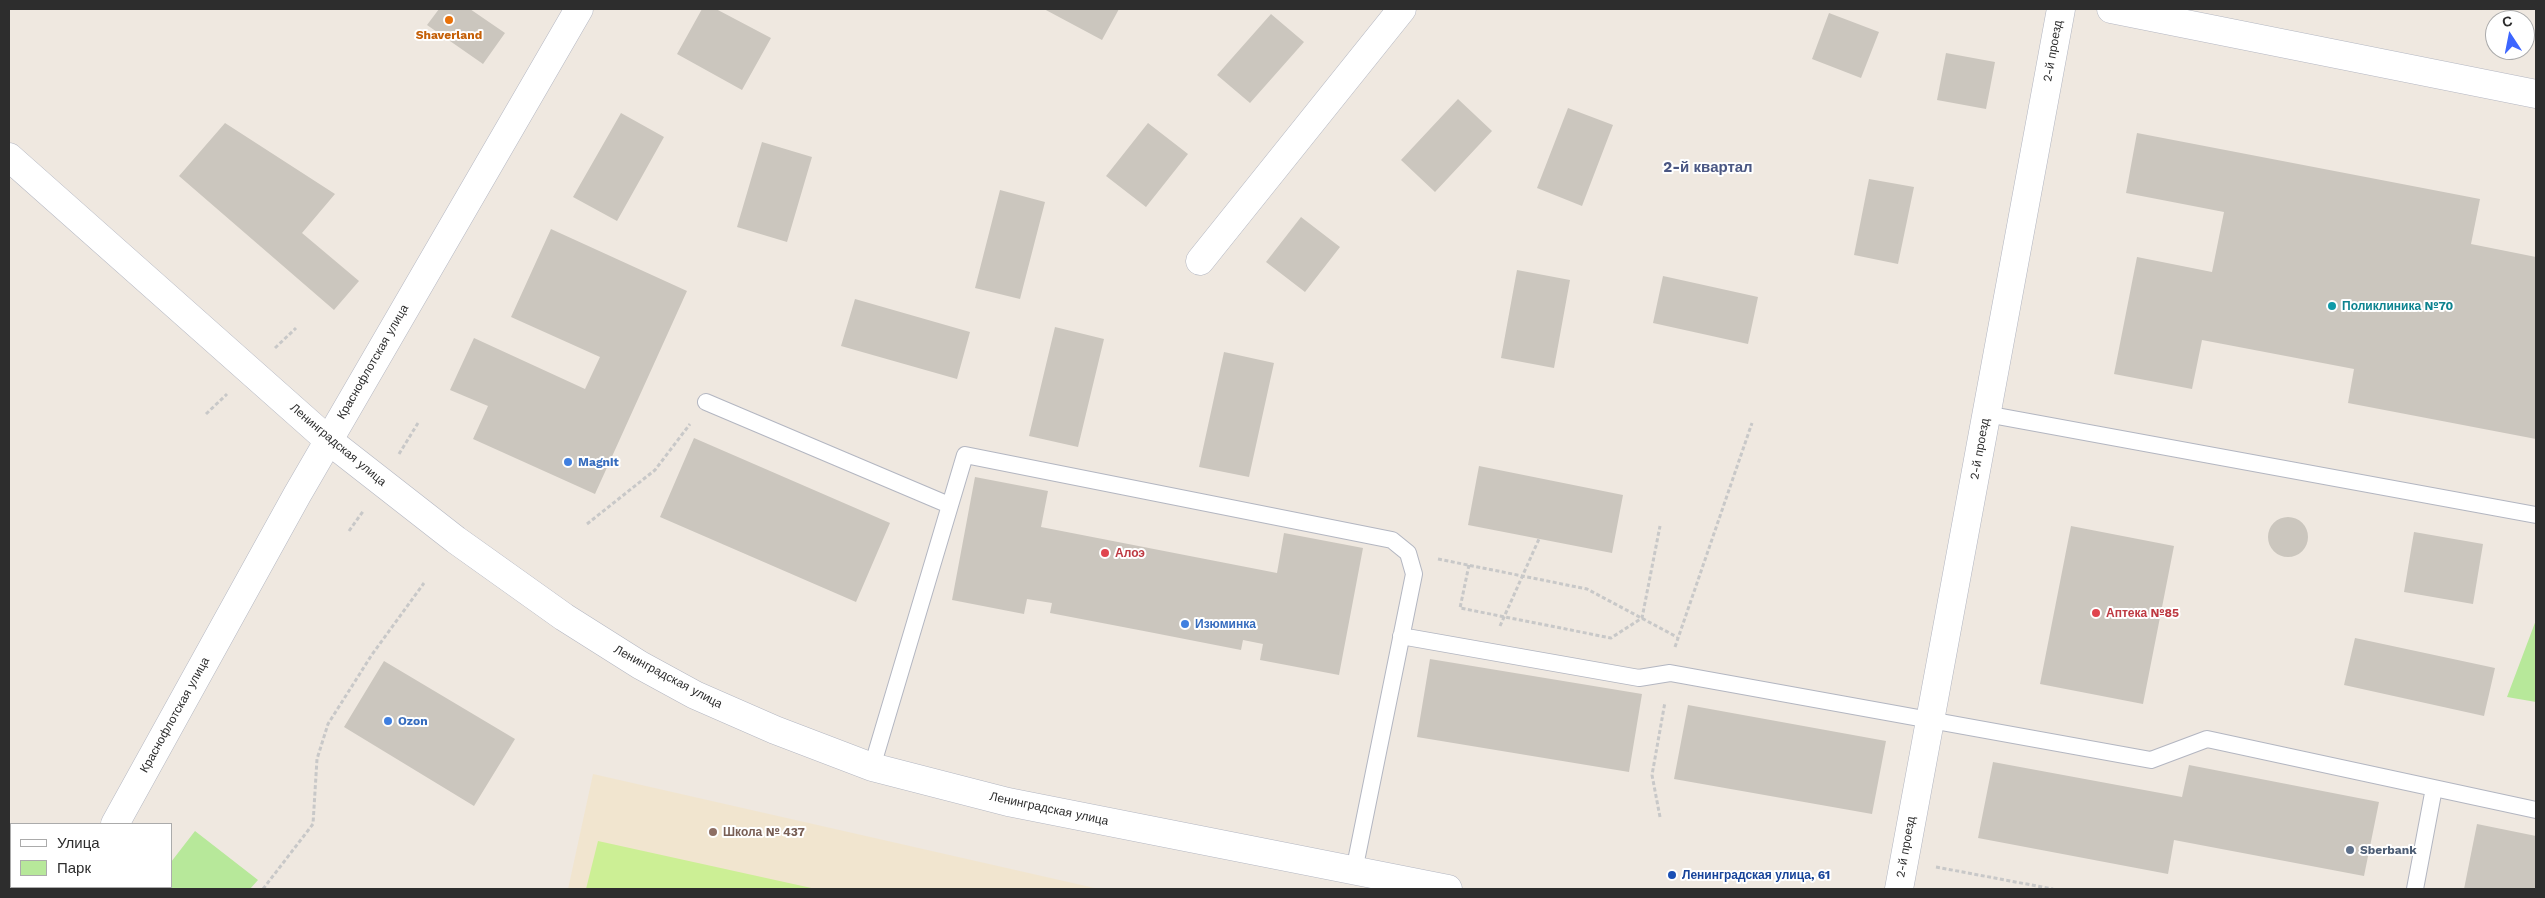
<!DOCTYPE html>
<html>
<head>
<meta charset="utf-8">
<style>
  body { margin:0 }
  #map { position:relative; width:2545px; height:898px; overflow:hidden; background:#efe8e0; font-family:"Work Sans",sans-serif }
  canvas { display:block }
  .frame { position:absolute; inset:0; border:10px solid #2d2d2d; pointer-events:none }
  .legend { position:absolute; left:10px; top:823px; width:162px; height:65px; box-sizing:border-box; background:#fff; border:1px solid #ababab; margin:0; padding:6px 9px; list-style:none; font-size:15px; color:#2d2d2d }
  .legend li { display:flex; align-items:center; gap:10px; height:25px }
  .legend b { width:25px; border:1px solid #ababab }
  .north { position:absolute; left:2485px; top:10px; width:50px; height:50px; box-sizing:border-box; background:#fff; border:1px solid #ababab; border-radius:50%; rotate:349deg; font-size:14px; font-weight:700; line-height:20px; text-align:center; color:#2d2d2d }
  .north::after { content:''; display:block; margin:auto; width:18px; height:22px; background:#3d66ff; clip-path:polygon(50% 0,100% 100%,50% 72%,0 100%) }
</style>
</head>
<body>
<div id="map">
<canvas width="2545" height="898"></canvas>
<div class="frame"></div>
<ul class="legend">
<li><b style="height:6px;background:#fff"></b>Улица</li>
<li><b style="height:14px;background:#b7e89a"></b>Парк</li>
</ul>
<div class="north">С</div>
</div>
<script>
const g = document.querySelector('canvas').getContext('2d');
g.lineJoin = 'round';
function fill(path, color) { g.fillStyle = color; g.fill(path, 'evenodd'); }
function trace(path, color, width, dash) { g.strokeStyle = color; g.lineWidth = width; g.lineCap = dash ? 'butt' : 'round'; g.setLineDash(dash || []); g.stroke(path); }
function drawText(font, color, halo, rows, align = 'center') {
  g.font = font + ' "Work Sans",sans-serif'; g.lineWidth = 4; g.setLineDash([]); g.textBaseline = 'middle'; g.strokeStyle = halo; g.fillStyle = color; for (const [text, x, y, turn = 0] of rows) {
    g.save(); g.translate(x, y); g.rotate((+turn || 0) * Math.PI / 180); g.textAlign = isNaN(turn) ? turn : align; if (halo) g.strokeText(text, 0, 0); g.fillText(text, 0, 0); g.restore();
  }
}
const education = new Path2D(`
  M593,774l506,115h-531z`);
const green = new Path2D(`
  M2536,620v82l-29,-5z
  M195,831l63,49 -8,9h-100l2,-2h19v-25z`);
const pitch = new Path2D(`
  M598,841l218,48h-230z`);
const building = new Path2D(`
  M439,9h31l35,24 -22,31 -56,-39z
  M702,9h14l55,29 -29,52 -65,-36z
  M1044,9h75l-17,31z
  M1829,13l50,19 -18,46 -49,-19z
  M1271,14l33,28 -54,61 -33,-28z
  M1946,53l49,9 -9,47 -49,-9z
  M1458,99l34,32 -57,61 -34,-32z
  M1568,108l45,17 -31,81 -45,-18z
  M621,113l43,24 -47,84 -44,-24z
  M225,123l110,71 -33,39 57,48 -25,29 -155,-134z
  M1148,123l40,31 -42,53 -40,-31z
  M2137,133l343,66 -9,45 65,13v182l-188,-36 6,-34 -152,-29 -10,49 -78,-15 23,-117 75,15 12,-60 -98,-19z
  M762,142l50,15 -25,85 -50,-15z
  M1869,179l45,8 -16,77 -44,-9z
  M1000,190l45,12 -25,97 -45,-11z
  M1301,217l39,30 -35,45 -39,-30z
  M551,229l136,62 -92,203 -122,-55 15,-33 -38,-16 24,-52 111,51 15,-32 -89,-40z
  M1517,270l53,10 -16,88 -53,-10z
  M1663,276l95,21 -10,47 -95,-21z
  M855,299l115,33 -13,47 -116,-33z
  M1055,327l49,12 -26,108 -49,-11z
  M1224,352l50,11 -25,114 -50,-10z
  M694,438l196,85 -34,79 -196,-85z
  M1479,466l144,29 -11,58 -144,-28z
  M975,477l73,14 -7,36 236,46 7,-40 79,15 -24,127 -79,-15 3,-16 -20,-4 -2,10 -92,-18 -99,-19 2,-10 -25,-4 -3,15 -72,-14z
  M2268 537a20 20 0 1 1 40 0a20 20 0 1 1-40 0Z
  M2071,526l103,20 -31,158 -103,-20z
  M2414,532l69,12 -10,60 -69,-12z
  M2355,638l140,30 -11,48 -140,-31z
  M1430,659l212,35 -13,78 -212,-35z
  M384,661l131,78 -41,67 -130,-79z
  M1688,705l198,36 -14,73 -198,-35z
  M1993,762l189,35 7,-32 190,37 -15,74 -190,-36 -6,34 -190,-36z
  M2477,824l59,12v53h-72z`);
const path = new Path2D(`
  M275,348l21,-20
  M206,414l21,-20
  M399,454l19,-31
  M587,524l68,-54 35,-46
  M349,531l15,-21
  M1438,559l149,30 90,48
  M1469,565l-9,43 151,30 31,-20 18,-92
  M1500,626l39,-87
  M1675,647l77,-224
  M1660,817l-8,-42 13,-73
  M1936,867l117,22
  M263,889l50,-65 4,-65 11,-35 43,-68 53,-73`);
const service = new Path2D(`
  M706,402l243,103
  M1986,414l550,101
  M1401,636l238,42 31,-5 481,87 56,-21 329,71
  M872,767l93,-312 427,85 16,13 6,21 -60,297
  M2415,889l19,-101`);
const minor = new Path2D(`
  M2111,9l425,85
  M1200,261l202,-252
  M115,824l182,-329 282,-486
  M79,889l1,-2
  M1899,889l162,-880`);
const secondary = new Path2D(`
  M9,157l319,283 128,100 108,77 76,48 55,30 80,35 97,37 136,35 440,87`);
const markers = [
  [449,20,5,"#e8710a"],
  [2332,306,5,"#0f9aa8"],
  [568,462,5,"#3f7fe0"],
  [1105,553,5,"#e0444e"],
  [2096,613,5,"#e0444e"],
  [1185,624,5,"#3f7fe0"],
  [388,721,5,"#3f7fe0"],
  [713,832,5,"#8d6e63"],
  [2350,850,5,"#5c6f8a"],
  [1672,875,5,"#1a4fb4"]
];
const foodNames = [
  ["Shaverland",449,35]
];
const streetNames = [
  ["2-й проезд",2053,51,-80],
  ["Краснофлотская улица",373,362,-60],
  ["Ленинградская улица",338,445,40],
  ["2-й проезд",1980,449,-80],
  ["Ленинградская улица",668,677,28],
  ["Краснофлотская улица",175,715,-61],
  ["Ленинградская улица",1049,809,12],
  ["2-й проезд",1906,847,-80]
];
const cultureNames = [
  ["Поликлиника №70",2342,306]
];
const shopNames = [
  ["Magnit",578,462],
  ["Изюминка",1195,624],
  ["Ozon",398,721]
];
const healthNames = [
  ["Алоэ",1115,553],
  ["Аптека №85",2106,613]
];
const educationNames = [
  ["Школа № 437",723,832]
];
const serviceNames = [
  ["Sberbank",2360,850]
];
const transitNames = [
  ["Ленинградская улица, 61",1682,875]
];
const quarterNames = [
  ["2-й квартал",1708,168]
];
fill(education, '#f1e5cf');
fill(green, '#b7e89a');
fill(pitch, '#ccef95');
fill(building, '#cbc6be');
trace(service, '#b3b6c1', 18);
trace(minor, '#b3b6c1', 29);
trace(secondary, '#b3b6c1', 29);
trace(path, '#c8c8c8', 3, [4, 2.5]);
trace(service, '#fff', 16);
trace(minor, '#fff', 28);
trace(secondary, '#fff', 28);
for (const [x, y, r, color] of markers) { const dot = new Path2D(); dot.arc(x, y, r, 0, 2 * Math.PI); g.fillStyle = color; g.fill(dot); trace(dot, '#fff', 2); }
drawText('bold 12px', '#c56008', '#fff', foodNames);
drawText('12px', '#2d2d2d', '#fff', streetNames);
drawText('bold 12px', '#0d838f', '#fff', cultureNames, 'left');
drawText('bold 12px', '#366cbe', '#fff', shopNames, 'left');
drawText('bold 12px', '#be3a42', '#fff', healthNames, 'left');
drawText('bold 12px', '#785e54', '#fff', educationNames, 'left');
drawText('bold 12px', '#4e5e75', '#fff', serviceNames, 'left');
drawText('bold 12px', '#164399', '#fff', transitNames, 'left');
drawText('bold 15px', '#4a5682', '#fff', quarterNames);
</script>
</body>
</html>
